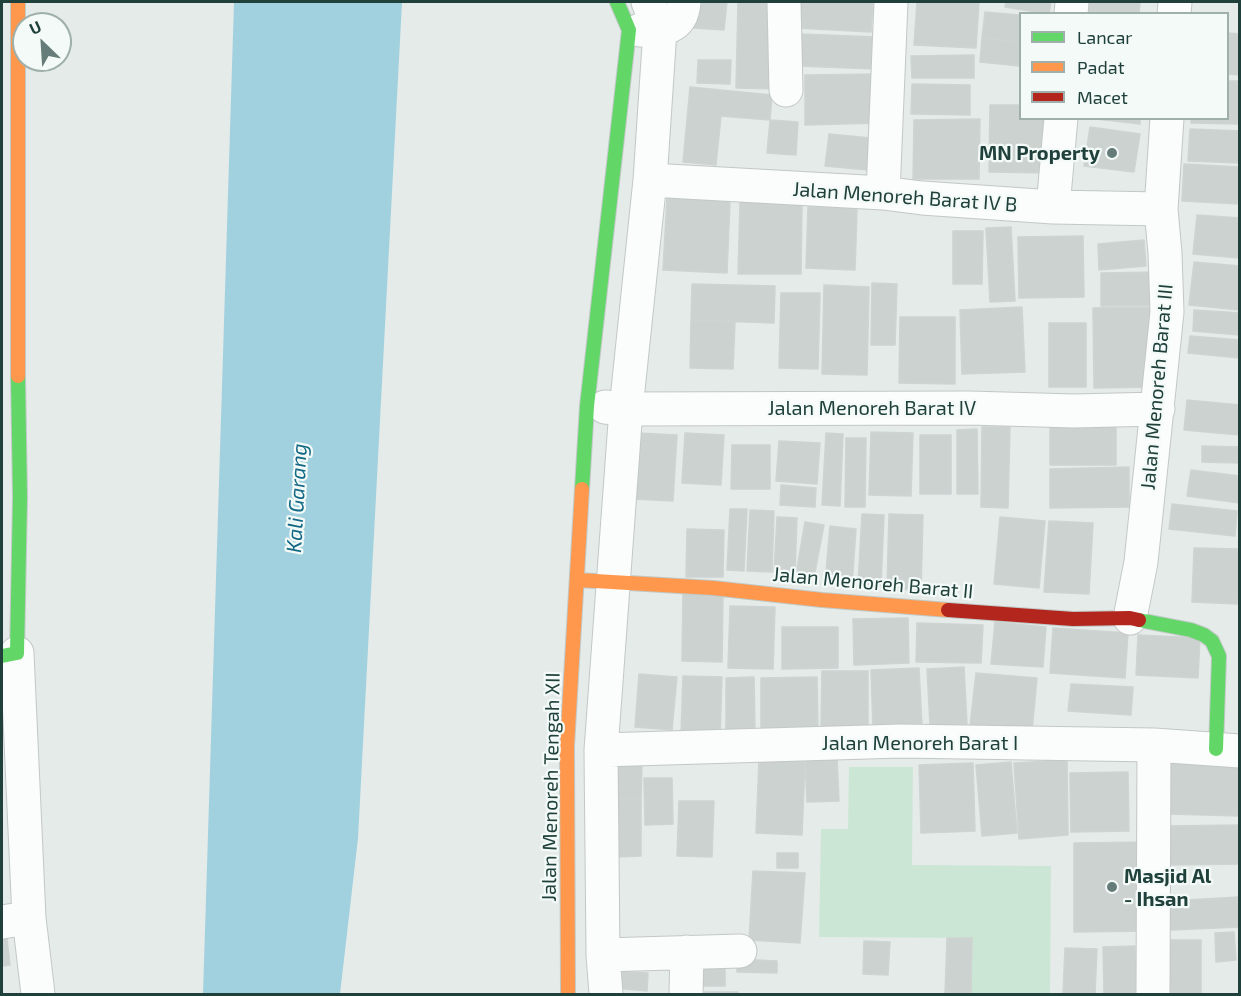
<!DOCTYPE html>
<html>
<head>
<meta charset="utf-8">
<style>
  body { margin:0 }
  #map { position:relative; width:1241px; height:996px; overflow:hidden; background:#e5ebe9; font-family:"Exo 2",sans-serif }
  canvas { display:block }
  .frame { position:absolute; inset:0; border:3px solid #20413b; pointer-events:none }
  .legend { position:absolute; left:1019px; top:12px; width:210px; height:108px; box-sizing:border-box; background:#f3faf7; border:2px solid #9fb0ac; margin:0; padding:8px 10px; list-style:none; font-size:18px; color:#20413b }
  .legend li { display:flex; align-items:center; gap:12px; height:30px }
  .legend b { width:30px; border:2px solid #9fb0ac }
  .north { position:absolute; left:12px; top:12px; width:60px; height:60px; box-sizing:border-box; background:#f3faf7; border:2px solid #9fb0ac; border-radius:50%; rotate:335deg; font-size:16px; font-weight:700; line-height:24px; text-align:center; color:#20413b }
  .north::after { content:''; display:block; margin:auto; width:21px; height:27px; background:#657c78; clip-path:polygon(50% 0,100% 100%,50% 72%,0 100%) }
</style>
</head>
<body>
<div id="map">
<canvas width="1241" height="996"></canvas>
<div class="frame"></div>
<ul class="legend">
<li><b style="height:8px;background:#63d668"></b>Lancar</li>
<li><b style="height:8px;background:#ff974d"></b>Padat</li>
<li><b style="height:8px;background:#b3261e"></b>Macet</li>
</ul>
<div class="north">U</div>
</div>
<script>
const g = document.querySelector('canvas').getContext('2d');
g.lineJoin = 'round';
function fill(path, color) { g.fillStyle = color; g.fill(path, 'evenodd'); }
function trace(path, color, width, dash) { g.strokeStyle = color; g.lineWidth = width; g.lineCap = dash ? 'butt' : 'round'; g.setLineDash(dash || []); g.stroke(path); }
function drawText(font, color, halo, rows, align = 'center') {
  g.font = font + ' "Exo 2",sans-serif'; g.lineWidth = 4.5; g.setLineDash([]); g.textBaseline = 'middle'; g.strokeStyle = halo; g.fillStyle = color; for (const [text, x, y, turn = 0] of rows) {
    g.save(); g.translate(x, y); g.rotate((+turn || 0) * Math.PI / 180); g.textAlign = isNaN(turn) ? turn : align; if (halo) g.strokeText(text, 0, 0); g.fillText(text, 0, 0); g.restore();
  }
}
const green = new Path2D(`
  M849,767h64l-1,98 139,1 -1,128h-79l1,-56 -153,-1 2,-108h27z`);
const water = new Path2D(`
  M234,2h168l-44,836 -18,156h-137z`);
const building = new Path2D(`
  M695,2h32l-3,28 -31,-2z
  M738,2h43l-2,87 -43,-1z
  M799,2h74l-2,30 -74,-4z
  M917,2h62l-3,46 -62,-3z
  M1006,2h45l-2,12 -44,-7z
  M1088,2h52l-1,12h-52z
  M985,12l35,3v27l-38,-4z
  M1228,33l12,1v41l-12,-1z
  M800,34l77,3 -2,32 -76,-3z
  M982,38l38,4v24l-40,-4z
  M974,55v23h-62l-1,-22z
  M698,60h33l-1,24 -33,-1z
  M876,74l1,49 -72,2v-50z
  M1228,81h12v43l-49,-1v-5h37z
  M912,84l58,1v30l-59,-1z
  M690,87l82,8 -2,25 -49,-4 -5,49 -33,-3z
  M990,105h30v13h35l-1,55 -65,-1z
  M1087,118h53v6z
  M980,119l-1,60h-66l1,-59z
  M770,120l28,2 -2,33 -29,-2z
  M1090,127l50,7 -6,38 -50,-6z
  M1190,129l50,2v32l-52,-2z
  M829,134l42,4 -3,32 -43,-4z
  M1184,164l56,3v37l-58,-3z
  M667,198l63,3 -3,72 -64,-3z
  M740,202l62,1 -1,71h-63z
  M808,207l49,2 -2,61 -49,-2z
  M1197,215l43,3v40l-47,-4z
  M1011,227l4,74 -25,1 -4,-74z
  M953,231h30l-1,53h-29z
  M1083,236l1,61 -65,1 -1,-61z
  M1144,240l2,26 -47,4 -1,-26z
  M1194,262l46,4v44l-51,-5z
  M1162,272v33l-61,1v-33z
  M872,283l25,1 -2,61h-24z
  M692,284l83,2 -1,37 -83,-3z
  M824,285l45,2 -2,88 -45,-1z
  M781,293h39l-2,76 -39,-1z
  M1022,307l3,65 -63,2 -2,-64z
  M1150,307l1,80 -57,1 -1,-80z
  M1194,310l46,3v22l-47,-4z
  M900,317h55v67l-56,-1z
  M691,320l44,2 -2,47 -43,-1z
  M1049,323h37v64h-37z
  M1190,336l50,4v18l-52,-5z
  M1187,400l53,5v30l-56,-5z
  M1050,423h66v42h-66z
  M982,427h28l-2,81 -27,-1z
  M977,429l1,65h-21v-64z
  M871,432l42,1 -2,63 -42,-1z
  M637,433l40,2 -4,66 -39,-2z
  M685,433l39,2 -3,50 -39,-2z
  M826,433l17,1 -3,72 -18,-1z
  M920,435h31v59h-31z
  M846,438h20l-1,69h-20z
  M779,441l41,2 -3,41 -41,-3z
  M732,445h38v44h-39z
  M1202,446l38,1v16l-38,-1z
  M1129,467v40l-79,1v-39z
  M1191,470l49,6v27l-53,-7z
  M781,485l35,3 -1,19 -35,-2z
  M1172,504l65,7 -2,25 -66,-7z
  M730,509h17l-3,62 -17,-1z
  M750,510l24,1 -2,61 -25,-1z
  M862,514l22,1 -3,71 -23,-1z
  M889,514l34,1 -2,75 -34,-1z
  M777,517l20,1 -2,55 -21,-1z
  M1000,517l45,4 -6,67 -45,-4z
  M1049,521l44,2 -4,71 -45,-2z
  M805,522l19,3 -10,52 -18,-3z
  M830,526l26,3 -4,56 -27,-2z
  M687,529l37,1 -1,47h-37z
  M1194,548l45,1 -1,55 -46,-2z
  M683,594h40l-1,68 -40,-1z
  M730,606l45,1 -2,62 -45,-1z
  M908,618l1,45 -55,2 -1,-46z
  M995,622l51,5 -3,40 -52,-3z
  M917,623l66,2 -2,38 -65,-1z
  M782,627h56v41l-56,1z
  M1053,628l75,5 -3,45 -75,-5z
  M1138,635l62,3 -2,40 -62,-3z
  M964,667l3,57 -37,1 -3,-56z
  M919,668l3,58 -49,2 -2,-58z
  M822,671h46v56h-47z
  M976,673l61,5 -5,53 -62,-5z
  M639,674l38,3 -5,53 -37,-3z
  M683,676l39,1 -2,59 -39,-2z
  M754,677l1,55 -29,1v-55z
  M817,677l1,50 -57,1v-50z
  M1071,684l62,3 -2,28 -63,-4z
  M837,757l2,44 -32,1 -2,-43z
  M1170,759l70,1v56l-71,-2z
  M759,760l46,2 -3,73 -46,-2z
  M1067,760l1,75 -49,4 -5,-76z
  M617,762h25l-1,37h-25z
  M1011,762l6,71 -35,3 -6,-71z
  M973,763l2,68 -54,2 -2,-68z
  M1128,772l1,59 -58,1 -1,-59z
  M644,778h28l1,46 -28,1z
  M616,799h25v36h-25z
  M679,801h35l-2,56 -35,-1z
  M1240,825v39l-73,1 -1,-39z
  M616,835h25v21l-25,1z
  M1149,842v89l-75,1v-89z
  M777,853h21v15h-21z
  M753,871l52,2 -5,70 -51,-3z
  M1238,897l1,30 -68,3 -1,-29z
  M2,930h4l4,35 -8,1z
  M1234,932l2,28 -20,2 -1,-29z
  M947,938h25l-1,56h-26z
  M1168,940h33v54h-34z
  M864,941l26,1 -2,33 -25,-1z
  M1135,946l1,48h-32l-1,-47z
  M1065,948l32,1 -2,45h-32z
  M725,955v31h-27v-30z
  M737,959l40,2v12l-40,-1z
  M614,971l34,2 -1,18 -34,-3z
  M705,992h33v2h-33z`);
const street = new Path2D(`
  M784,2l2,88
  M1071,14l1,-12
  M1174,14l1,-12
  M640,30c23,0 42,-1 44,-28
  M650,180l233,13 39,5 131,9 108,2
  M883,193l8,-191
  M1053,207l8,-89
  M605,407l21,2 343,-1 105,3 84,-2
  M1130,618l11,-56 26,-250 -2,-59 -4,-44 6,-91
  M17,653l12,265 9,76
  M601,750l300,-9 253,4 86,6
  M2,922l27,-4
  M603,955l137,-4
  M606,994l-3,-39 -2,-205 25,-341 24,-229 10,-150 -12,-28
  M686,994l1,-42
  M1153,994l1,-249`);
const fast = new Path2D(`
  M582,489l5,-83 42,-376 -12,-28
  M1139,620l52,10 13,5 8,6 7,15 -3,93
  M2,656l15,-3 3,-156 -2,-121`);
const slow = new Path2D(`
  M18,2v374
  M578,580l135,8 109,12 126,10
  M568,994l-1,-248 15,-257`);
const jam = new Path2D(`
  M948,610l125,9 57,-1 9,2`);
const markers = [
  [1112,153,6,"#657c78"],
  [1112,887,6,"#657c78"]
];
const poiNames = [
  ["MN Property",1100,153],
  ["Masjid Al",1124,876,"left"],
  ["- Ihsan",1124,899,"left"]
];
const streetNames = [
  ["Jalan Menoreh Barat IV B",905,197,4],
  ["Jalan Menoreh Barat III",1157,387,-85],
  ["Jalan Menoreh Barat IV",872,408],
  ["Jalan Menoreh Barat II",873,583,5],
  ["Jalan Menoreh Barat I",920,743],
  ["Jalan Menoreh Tengah XII",551,787,-89]
];
const waterNames = [
  ["Kali Garang",297,498,-87]
];
fill(green, '#cce6d6');
fill(water, '#a1d0de');
fill(building, '#ccd2d0');
trace(building, '#cdd4d2', 1.5);
trace(street, '#c2c8c6', 35);
trace(fast, '#c0c9c6', 16);
trace(slow, '#c0c9c6', 16);
trace(jam, '#c0c9c6', 16);
trace(street, '#fbfcfc', 33);
trace(fast, '#63d668', 14);
trace(slow, '#ff974d', 14);
trace(jam, '#b3261e', 14);
for (const [x, y, r, color] of markers) { const dot = new Path2D(); dot.arc(x, y, r, 0, 2 * Math.PI); g.fillStyle = color; g.fill(dot); trace(dot, '#f3faf7', 2); }
drawText('bold 20px', '#20413b', '#f3faf7', poiNames, 'right');
drawText('20px', '#20413b', '#f3faf7', streetNames);
drawText('italic 21px', '#126885', '#f3faf7', waterNames);
</script>
</body>
</html>
